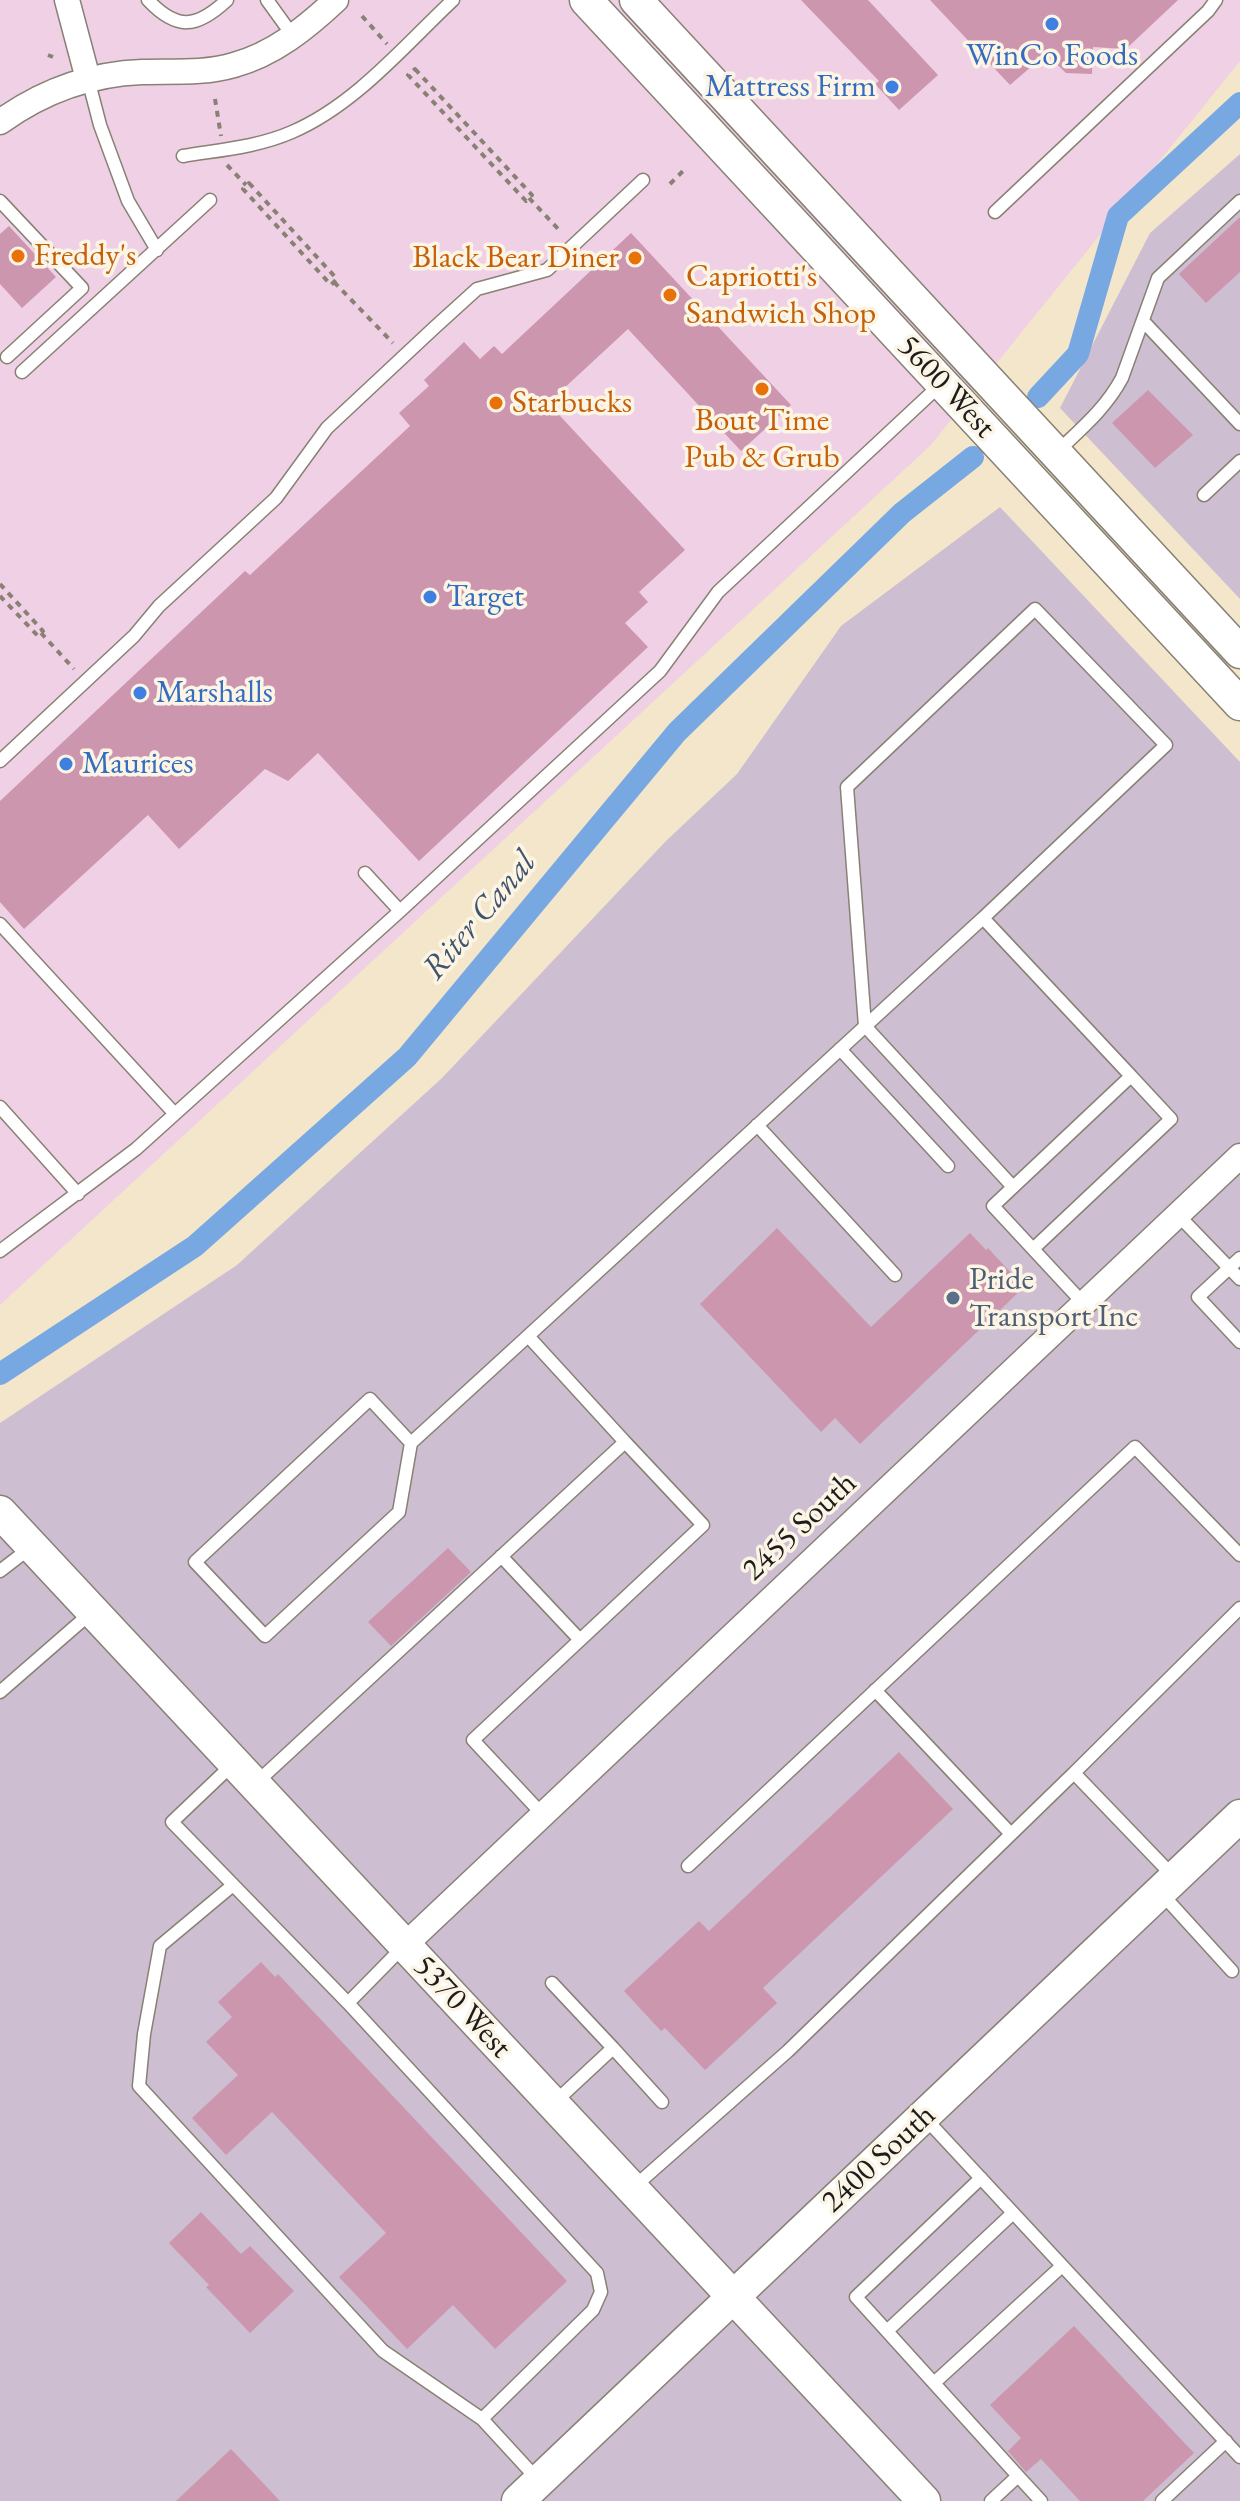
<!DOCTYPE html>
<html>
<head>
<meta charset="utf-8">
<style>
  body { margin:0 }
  canvas { display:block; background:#f3e6cb }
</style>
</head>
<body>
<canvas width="1240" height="2501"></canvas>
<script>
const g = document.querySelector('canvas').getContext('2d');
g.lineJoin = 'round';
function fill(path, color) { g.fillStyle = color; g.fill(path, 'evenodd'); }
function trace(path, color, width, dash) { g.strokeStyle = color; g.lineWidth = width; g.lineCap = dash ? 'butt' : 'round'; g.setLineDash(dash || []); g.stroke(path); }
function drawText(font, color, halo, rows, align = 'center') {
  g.font = font + ' "EB Garamond",serif'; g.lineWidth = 7; g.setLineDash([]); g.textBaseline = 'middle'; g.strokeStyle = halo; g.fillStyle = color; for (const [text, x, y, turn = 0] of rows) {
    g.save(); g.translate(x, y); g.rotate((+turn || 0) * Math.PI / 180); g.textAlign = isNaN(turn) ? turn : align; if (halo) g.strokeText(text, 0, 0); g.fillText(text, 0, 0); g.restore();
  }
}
const built = new Path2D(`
  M0,0h1240v61l-310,385 -930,859z`);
const industrial = new Path2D(`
  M1240,154v445l-180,-191 90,-175z
  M1000,507l240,255v1739h-1240v-1078l237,-158 205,-187 224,-237 71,-67 104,-148z`);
const canal = new Path2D(`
  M1038,397l40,-43 40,-138 122,-113
  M0,1374l195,-128 212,-189 270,-325 225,-219 71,-56`);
const building = new Path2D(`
  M801,0h67l70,75 -39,35 -24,-26 4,-3z
  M930,0h248l-52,49 -33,-2 -1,27 -26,-1 -20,-19 -36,31z
  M1240,217v55l-34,31 -27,-29z
  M9,226l47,51 -34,31 -22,-24v-50z
  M631,233l160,172 -50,46 -113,-122 -80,74 137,147 -46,42 9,10 -23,21 23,24 -229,214 -101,-108 -30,28 -23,-12 -86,80 -31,-34 -124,114 -24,-27v-101l245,-230 5,4 160,-149 -11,-13 30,-27 -5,-6 40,-38 16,17 14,-13 8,8z
  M1148,390l45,45 -38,33 -43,-45z
  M777,1228l94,99 99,-94 16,17 2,-2 36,39 -164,157 -25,-26 -14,14 -121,-128z
  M448,1548l23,24 -80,74 -23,-24z
  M899,1752l54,57 -190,179 14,15 -72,67 -40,-42 -4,3 -37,-40 75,-70 10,10z
  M261,1962l14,15 3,-3 289,307 -72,68 -42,-44 -46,44 -68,-72 47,-44 -114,-121 -46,43 -34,-37 46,-43 -32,-33 26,-25 -14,-15z
  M201,2212l40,42 9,-8 44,45 -44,42 -44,-46 3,-2 -40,-42z
  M1074,2326l120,127 -51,48h-63l-39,-42 -15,13 -18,-21 13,-13 -31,-33z
  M231,2449l49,52h-104z`);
const path = new Path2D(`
  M362,16l25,28
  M48,55l5,2
  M415,69l117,126 -6,6 -118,-126z
  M215,99l6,37
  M227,165l19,20
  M249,183l88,96 -6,6 -88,-96z
  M670,184l17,-17
  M529,198l32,34
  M334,282l59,61
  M0,584l43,47 -5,5 -38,-40
  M41,633l33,36`);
const lane = new Path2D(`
  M148,0c29,31 49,28 79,0
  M267,0l26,36
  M88,79l12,46 28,76 29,49
  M183,156c36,-6 75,-9 109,-24 63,-27 112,-86 161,-132
  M0,201l82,87 -75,69
  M995,212l213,-201 8,-11
  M1143,321l97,103
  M22,372l188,-172
  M1058,451c24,-23 48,-43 64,-73l36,-100 82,-77
  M1204,495l36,-34
  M0,761l134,-125 25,-30 117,-108 51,-70 107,-100 43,-39 70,-19 96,-90
  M365,873l35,38
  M983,918l183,-173 -131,-136 -188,178 18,239 148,161
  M0,924l174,189
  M840,1049l108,117
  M0,1107l78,87
  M757,1125l138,150
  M1178,1215l62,64
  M1033,1249l138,-130 -40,-43
  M0,1251l136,-102 264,-238 260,-240 58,-79 222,-207
  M1240,1258l-42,39 42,45
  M411,1443l-12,69 -134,124 -70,-74 175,-163 41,44 117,-107
  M501,1556l79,84
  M0,1571l30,-23
  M875,1690l136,144
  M0,1692l93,-81
  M234,1763l-62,59 176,181 55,-56
  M255,1784l370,-342 -97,-106 455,-418 148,158 -138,130 91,98
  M543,1815l-70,-75 230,-215 -78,-83
  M688,1866l447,-419 105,108
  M1173,1876l-99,-103 166,-165
  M233,1885l-73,61 -16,88 -5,52 244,265 99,68
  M1162,1894l70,77
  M552,1983l61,65
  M348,2003l249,270 4,19 -8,18 -111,109 57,62
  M555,2102l58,-54 49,54
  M924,2117l316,340
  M981,2178l-125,119 162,179 -27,25
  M634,2187l154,-136 286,-278
  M887,2331l126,-118
  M934,2383l128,-117
  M1018,2476l23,25
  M1162,2501l64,-60`);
const street = new Path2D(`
  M67,0l21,79
  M0,122c43,-31 89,-48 142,-50 31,-1 61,2 92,-7 40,-11 72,-37 102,-65
  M405,1945l835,-789`);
const secondary = new Path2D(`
  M586,0l654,704
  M636,0l604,652
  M0,1512l924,989
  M518,2501l722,-685`);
const markers = [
  [1052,24,8,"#3f7fe0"],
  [892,87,8,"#3f7fe0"],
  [18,256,8,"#e8710a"],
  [635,258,8,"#e8710a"],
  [670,295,8,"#e8710a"],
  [762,389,8,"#e8710a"],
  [496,403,8,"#e8710a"],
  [430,597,8,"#3f7fe0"],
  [140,693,8,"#3f7fe0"],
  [66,764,8,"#3f7fe0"],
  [953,1298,8,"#5c6f8a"]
];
const shopNames = [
  ["WinCo Foods",1052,56,"center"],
  ["Mattress Firm",876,87,"right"],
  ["Target",446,597],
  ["Marshalls",156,693],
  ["Maurices",82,764]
];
const foodNames = [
  ["Freddy's",34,256],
  ["Black Bear Diner",619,258,"right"],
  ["Capriotti's",686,277],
  ["Sandwich Shop",686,314],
  ["Starbucks",512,403],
  ["Bout Time",762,421,"center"],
  ["Pub & Grub",762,458,"center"]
];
const streetNames = [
  ["5600 West",946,387,47],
  ["2455 South",800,1527,-43],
  ["5370 West",462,2007,47],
  ["2400 South",879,2159,-43]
];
const serviceNames = [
  ["Pride",969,1280],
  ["Transport Inc",969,1317]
];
const waterNames = [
  ["Riter Canal",480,916,-50]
];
fill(built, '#f0d0e5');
fill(industrial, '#cebed2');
trace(canal, '#78a8e2', 22);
fill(building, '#cc96af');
trace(lane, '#888174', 15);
trace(street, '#888174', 27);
trace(secondary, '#888174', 35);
trace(path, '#888174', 4, [6, 6]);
trace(lane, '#fff', 12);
trace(street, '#fff', 24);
trace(secondary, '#fff', 32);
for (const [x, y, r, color] of markers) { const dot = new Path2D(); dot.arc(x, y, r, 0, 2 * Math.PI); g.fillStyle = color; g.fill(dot); trace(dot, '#fcf5e5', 3); }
drawText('32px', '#366cbe', '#fcf5e5', shopNames, 'left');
drawText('32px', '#c56008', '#fcf5e5', foodNames, 'left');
drawText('32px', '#1c1c1c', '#fcf5e5', streetNames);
drawText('32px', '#4e5e75', '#fcf5e5', serviceNames, 'left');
drawText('italic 34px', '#41546b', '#fcf5e5', waterNames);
</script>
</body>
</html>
